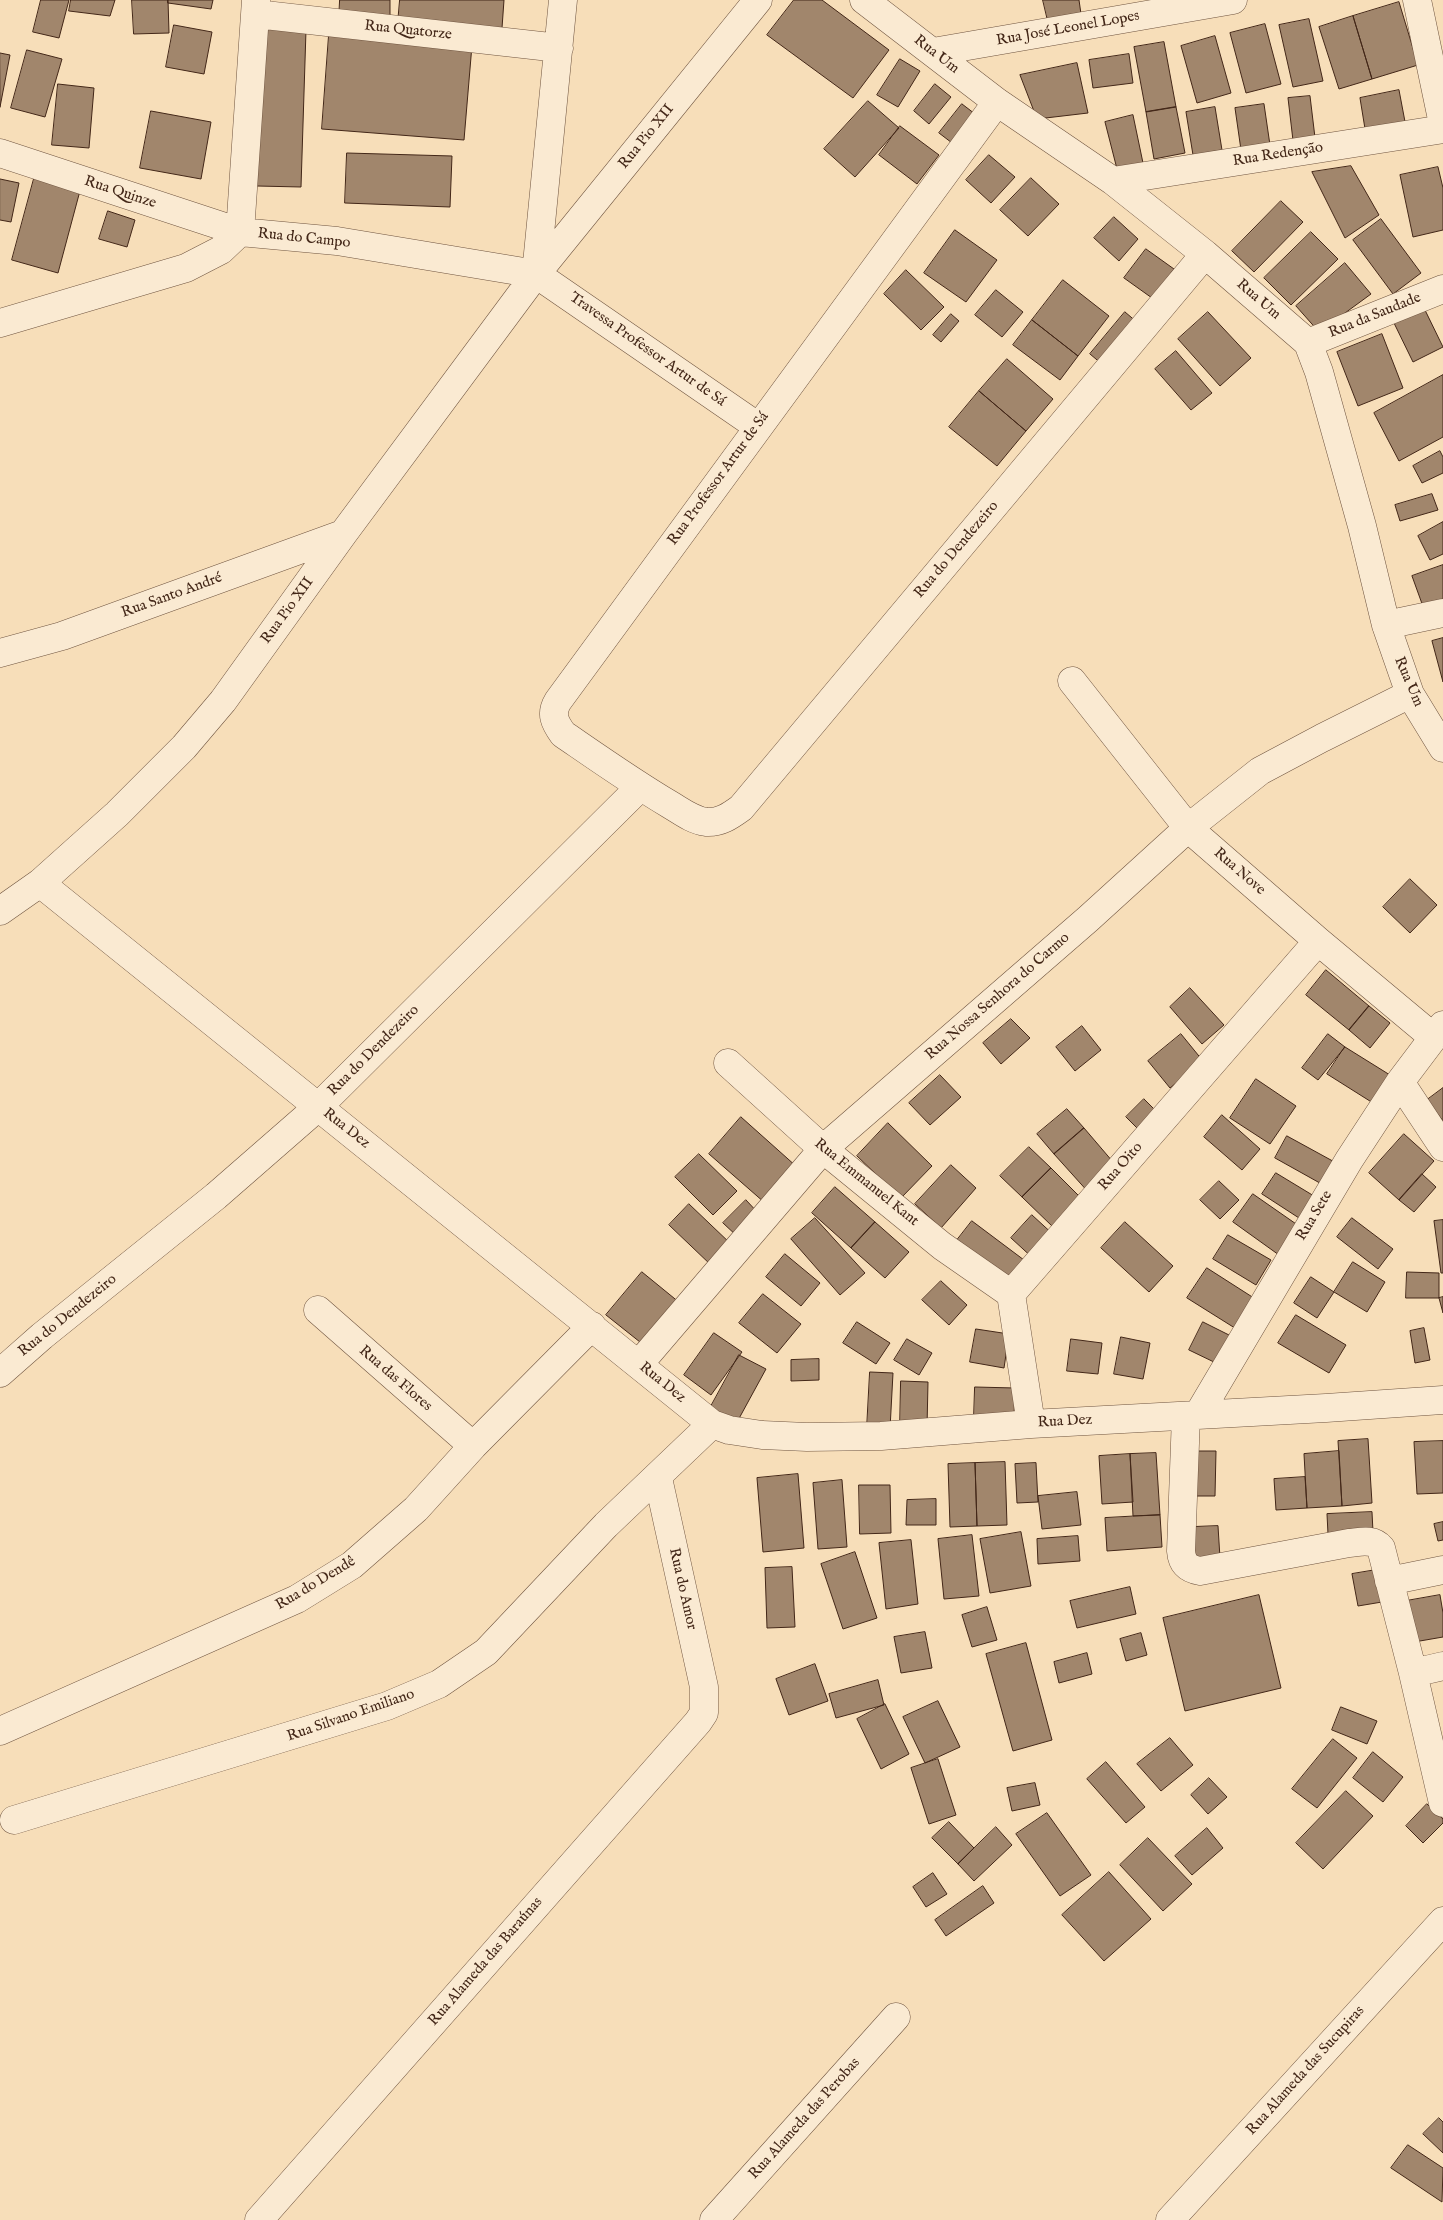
<!DOCTYPE html>
<html>
<head>
<meta charset="utf-8">
<style>
  body { margin:0 }
  canvas { display:block; background:#f7deb9 }
</style>
</head>
<body>
<canvas width="1443" height="2220"></canvas>
<script>
const g = document.querySelector('canvas').getContext('2d');
g.lineJoin = 'round';
function fill(path, color) { g.fillStyle = color; g.fill(path, 'evenodd'); }
function trace(path, color, width, dash) { g.strokeStyle = color; g.lineWidth = width; g.lineCap = dash ? 'butt' : 'round'; g.setLineDash(dash || []); g.stroke(path); }
function drawText(font, color, halo, rows, align = 'center') {
  g.font = font + ' "IM FELL English",serif'; g.lineWidth = 4; g.setLineDash([]); g.textBaseline = 'middle'; g.strokeStyle = halo; g.fillStyle = color; for (const [text, x, y, turn = 0] of rows) {
    g.save(); g.translate(x, y); g.rotate((+turn || 0) * Math.PI / 180); g.textAlign = isNaN(turn) ? turn : align; if (halo) g.strokeText(text, 0, 0); g.fillText(text, 0, 0); g.restore();
  }
}
const building = new Path2D(`
  M41,0h28l-10,38 -26,-6z
  M71,0h44l-5,16 -41,-5z
  M132,0h36l1,33 -35,1z
  M168,0h45l-2,9 -43,-6z
  M340,0h50v20h-51z
  M400,0h104l-2,28 -104,-5z
  M794,0h28l67,50 -36,48 -86,-63z
  M1043,0h36l2,14 -33,7z
  M1399,2l19,63 -46,14 -19,-63z
  M1353,16l19,63 -33,10 -20,-62z
  M1309,19l14,62 -30,6 -14,-62z
  M1265,24l16,60 -35,9 -16,-60z
  M174,25l38,7 -8,42 -38,-7z
  M262,29l44,1 -5,157 -44,-1z
  M329,35l143,10 -8,95 -142,-11z
  M1215,36l16,57 -34,10 -16,-57z
  M1164,42l12,65 -30,5 -12,-65z
  M27,50l35,9 -17,58 -34,-9z
  M0,53l10,2 -10,52z
  M1129,54l4,29 -40,5 -4,-28z
  M900,59l20,12 -22,36 -21,-12z
  M1077,63l11,50 -51,6 -17,-44z
  M58,84l36,4 -5,60 -37,-3z
  M935,84l16,13 -22,27 -15,-13z
  M1399,90l7,37 -40,8 -6,-37z
  M1310,96l6,50 -22,3 -6,-51z
  M868,101l31,27 -44,49 -31,-28z
  M962,104l17,13 -23,29 -17,-13z
  M1264,104l7,48 -29,5 -7,-49z
  M1176,107l9,46 -31,6 -8,-47z
  M1215,107l7,43 -29,5 -7,-43z
  M151,111l60,11 -10,57 -61,-11z
  M1133,115l10,48 -26,6 -12,-47z
  M900,126l39,29 -22,29 -38,-29z
  M347,153l105,3 -2,51 -105,-4z
  M989,155l26,22 -24,26 -25,-23z
  M1351,166l28,49 -34,23 -33,-66z
  M1438,167l5,21v42l-30,7 -13,-62z
  M35,175l46,12 -23,86 -46,-13z
  M1031,178l28,26 -31,32 -28,-26z
  M0,179l19,4 -8,39 -11,-2z
  M1281,201l22,21 -49,50 -22,-21z
  M108,211l27,9 -8,27 -28,-8z
  M1114,217l24,22 -19,22 -25,-23z
  M1381,219l40,54 -28,21 -40,-54z
  M955,230l42,30 -31,42 -42,-29z
  M1311,232l27,27 -47,46 -27,-27z
  M1146,249l28,20 -22,29 -28,-20z
  M1345,263l26,31 -52,38 -23,-26z
  M906,270l38,37 -23,23 -37,-36z
  M1063,280l46,36 -31,40 -46,-36z
  M996,290l27,22 -21,25 -27,-22z
  M1424,308l19,39 -30,15 -19,-39z
  M1125,312l13,11 -35,42 -13,-11z
  M1208,312l43,46 -31,28 -42,-47z
  M951,314l8,7 -18,21 -8,-7z
  M1032,320l46,36 -18,24 -47,-35z
  M1382,334l21,54 -45,18 -21,-54z
  M1176,351l36,42 -21,17 -36,-41z
  M1007,359l46,40 -27,32 -47,-40z
  M1443,375v62l-44,24 -25,-48z
  M979,391l47,40 -29,35 -48,-39z
  M1440,451l3,6v16l-21,10 -9,-17z
  M1432,494l6,16 -38,11 -5,-16z
  M1443,522v32l-13,6 -12,-24z
  M1443,565v40l-18,7 -13,-36z
  M1443,638v44l-11,-41z
  M1410,879l27,26 -27,28 -27,-26z
  M1326,970l43,36 -20,24 -43,-35z
  M1190,988l34,37 -22,19 -32,-37z
  M1369,1006l21,17 -20,25 -21,-18z
  M1011,1019l19,19 -29,26 -18,-21z
  M1082,1026l19,24 -26,21 -19,-24z
  M1181,1034l22,27 -33,27 -22,-27z
  M1328,1034l17,13 -27,33 -16,-12z
  M1345,1047l45,28 -17,28 -46,-29z
  M940,1075l21,22 -31,28 -21,-22z
  M1256,1079l40,27 -26,38 -40,-26z
  M1443,1088v33l-16,-21z
  M1144,1099l16,16 -18,18 -16,-16z
  M1067,1109l17,19 -30,26 -17,-20z
  M1222,1115l38,34 -18,21 -38,-33z
  M741,1117l56,50 -32,36 -56,-49z
  M888,1123l44,43 -31,32 -44,-42z
  M1084,1128l35,41 -29,25 -36,-40z
  M1404,1134l30,27 -35,39 -30,-27z
  M1287,1136l53,29 -13,22 -52,-29z
  M1029,1147l22,21 -29,29 -22,-21z
  M699,1154l38,37 -24,24 -38,-38z
  M951,1165l25,23 -35,40 -26,-24z
  M1051,1168l30,30 -28,29 -31,-30z
  M1276,1173l38,23 -15,22 -37,-24z
  M1422,1174l14,13 -22,25 -15,-12z
  M1219,1181l20,19 -19,19 -20,-19z
  M835,1187l40,35 -24,26 -39,-35z
  M1253,1194l46,32 -20,29 -46,-33z
  M746,1200l14,15 -22,22 -15,-14z
  M689,1204l43,41 -20,21 -43,-41z
  M1032,1215l24,22 -21,23 -24,-22z
  M815,1218l50,55 -25,22 -49,-56z
  M1352,1218l41,31 -15,20 -41,-32z
  M1443,1220v53h-2l-7,-52z
  M972,1221l52,39 -18,22 -52,-38z
  M875,1222l34,30 -24,26 -34,-30z
  M1125,1222l48,44 -24,26 -48,-44z
  M1228,1235l43,25 -15,25 -43,-26z
  M785,1254l35,29 -19,23 -35,-29z
  M1353,1262l32,20 -18,30 -33,-20z
  M1207,1268l50,32 -19,30 -51,-32z
  M642,1272l38,31 -35,43 -39,-31z
  M1407,1272l32,1v25h-33z
  M1311,1277l23,15 -17,26 -23,-15z
  M941,1281l26,24 -18,20 -27,-25z
  M763,1294l38,30 -24,29 -38,-30z
  M1443,1297v16l-4,-15z
  M1296,1315l50,30 -17,28 -51,-30z
  M857,1322l33,21 -14,21 -33,-21z
  M1203,1322l28,14 -15,27 -27,-13z
  M1424,1328l6,32 -15,3 -5,-32z
  M976,1329l33,5 -5,34 -34,-6z
  M714,1333l28,19 -31,43 -27,-20z
  M1121,1337l29,6 -7,36 -29,-5z
  M907,1339l25,14 -13,22 -25,-15z
  M1071,1339l31,4 -4,31 -31,-3z
  M739,1355l27,14 -30,55 -27,-14z
  M819,1359v21l-28,1v-21z
  M870,1372l23,1 -3,56 -23,-1z
  M901,1381l27,1 -1,46 -27,-1z
  M975,1387l40,1 -1,30 -40,-1z
  M1368,1439l4,64 -30,3 -4,-65z
  M1443,1441v52l-26,1 -3,-52z
  M1193,1451h23l-1,45h-23z
  M1339,1451l3,55 -35,2 -3,-54z
  M1156,1453l4,62 -27,1 -3,-62z
  M1130,1454l3,48 -31,2 -3,-48z
  M1005,1462l2,63 -30,1 -2,-63z
  M975,1463l2,63 -27,1 -2,-63z
  M1036,1463l2,39 -21,1 -2,-39z
  M798,1474l6,74 -41,4 -6,-74z
  M1305,1477l2,31 -31,2 -2,-31z
  M842,1480l5,67 -29,2 -5,-66z
  M859,1485h31l1,48 -31,1z
  M1077,1492l4,33 -39,4 -4,-33z
  M936,1499v26h-30l1,-25z
  M1372,1512l1,20 -45,2 -1,-20z
  M1160,1515l2,32 -55,4 -2,-33z
  M1443,1522v18l-5,1 -4,-17z
  M1218,1526l2,32 -25,1 -2,-32z
  M1021,1532l10,54 -41,7 -10,-54z
  M972,1535l7,61 -35,3 -6,-60z
  M1078,1536l2,25 -42,3 -1,-25z
  M911,1540l7,64 -32,5 -7,-66z
  M855,1552l22,66 -34,11 -22,-65z
  M792,1567l3,60 -28,1 -2,-60z
  M1376,1570l6,32 -24,4 -6,-32z
  M1130,1587l6,27 -59,14 -7,-27z
  M1259,1595l22,93 -96,23 -22,-93z
  M1440,1595l3,18v24l-29,5 -8,-41z
  M987,1607l10,33 -25,7 -10,-32z
  M925,1632l7,36 -31,5 -7,-36z
  M1141,1633l6,22 -21,6 -6,-22z
  M1026,1643l26,97 -39,11 -27,-97z
  M1087,1653l5,21 -33,9 -5,-21z
  M815,1664l13,37 -39,14 -13,-36z
  M878,1680l6,25 -48,13 -7,-24z
  M938,1701l22,46 -35,16 -22,-46z
  M885,1704l24,50 -28,15 -24,-50z
  M1341,1707l36,14 -10,23 -35,-14z
  M1170,1738l23,27 -32,26 -24,-27z
  M1333,1739l24,19 -40,50 -25,-19z
  M1373,1752l30,25 -20,25 -30,-24z
  M938,1759l18,56 -27,9 -18,-56z
  M1106,1762l39,45 -19,16 -39,-44z
  M1209,1778l18,19 -19,17 -17,-19z
  M1035,1783l5,22 -28,6 -5,-23z
  M1346,1791l27,25 -50,53 -27,-26z
  M1427,1804l16,15v4l-20,20 -17,-17z
  M1047,1813l44,62 -31,21 -44,-62z
  M949,1822l25,26 -16,16 -26,-26z
  M996,1827l16,18 -38,36 -16,-17z
  M1207,1828l16,20 -31,27 -17,-19z
  M1148,1838l44,46 -29,27 -43,-46z
  M1109,1872l42,47 -47,42 -42,-46z
  M933,1873l14,21 -21,13 -13,-20z
  M983,1886l11,17 -48,33 -11,-16z
  M1439,2118l4,4v31l-20,-19z
  M1408,2145l35,23 -1,34 -51,-34z`);
const minor = new Path2D(`
  M864,0l133,102 116,79 92,73 103,89 11,29 43,154 24,99 24,69 33,54
  M1417,0l26,124
  M256,14l303,34
  M933,52l300,-52
  M997,102l-439,599c-8,13 -3,22 5,33 35,24 69,48 106,70 12,7 23,16 37,18 14,1 24,-6 35,-14l464,-554
  M0,153l240,79 16,-232
  M1113,181l330,-52
  M536,274l222,-274
  M0,323l186,-55 35,-18 19,-18 97,9 199,33 221,152
  M1308,343l135,-54
  M1386,625l57,-12
  M0,653l62,-17 281,-102
  M1072,681l116,147 130,113 115,96
  M40,883l672,541 17,6 33,5 45,2 74,-1 150,-12 295,-16 117,-8
  M0,911l40,-28 77,-69 67,-67 39,-46 120,-167 193,-260 27,-274
  M728,1063l95,86 119,97 69,48
  M1400,1082l43,65
  M1011,1294l307,-353
  M1011,1294l20,130
  M318,1310l155,136
  M639,1364l184,-215 265,-230 100,-91 72,-57 62,-33 88,-44
  M0,1373l42,-37 174,-140 102,-89 322,-320
  M1198,1415l151,-255 51,-78 43,-57
  M1186,1416l-5,135c1,13 7,18 19,20l149,-28c11,-1 24,-5 32,5l32,125 30,130
  M1389,1581l54,-11
  M1413,1673l30,-7
  M0,1731l297,-132 55,-34 64,-56 57,-63 119,-120
  M14,1820l373,-114 52,-22 47,-32 120,-127 106,-101
  M259,2220l439,-498 6,-9v-26l-46,-209
  M714,2220l182,-203
  M1170,2220l273,-299`);
const streetNames = [
  ["Rua José Leonel Lopes",1068,29,-10],
  ["Rua Quatorze",408,31,6],
  ["Rua Um",936,55,38],
  ["Rua Pio XII",647,137,-51],
  ["Rua Redenção",1278,155,-9],
  ["Rua Quinze",120,193,18],
  ["Rua do Campo",304,239,6],
  ["Rua Um",1258,300,41],
  ["Rua da Saudade",1375,316,-22],
  ["Travessa Professor Artur de Sá",647,350,35],
  ["Rua Professor Artur de Sá",719,479,-54],
  ["Rua do Dendezeiro",957,550,-50],
  ["Rua Santo André",172,596,-20],
  ["Rua Pio XII",288,611,-54],
  ["Rua Um",1408,682,67],
  ["Rua Nove",1239,872,41],
  ["Rua Nossa Senhora do Carmo",998,997,-41],
  ["Rua do Dendezeiro",374,1051,-45],
  ["Rua Dez",346,1129,38],
  ["Rua Oito",1121,1167,-49],
  ["Rua Emmanuel Kant",866,1183,39],
  ["Rua Sete",1315,1216,-59],
  ["Rua do Dendezeiro",68,1316,-39],
  ["Rua das Flores",395,1379,41],
  ["Rua Dez",662,1383,39],
  ["Rua Dez",1065,1422,-3],
  ["Rua do Dendê",316,1584,-31],
  ["Rua do Amor",682,1589,77],
  ["Rua Silvano Emiliano",351,1716,-19],
  ["Rua Alameda das Baraúnas",486,1962,-49],
  ["Rua Alameda das Sucupiras",1306,2071,-48],
  ["Rua Alameda das Perobas",805,2119,-48]
];
fill(building, '#a1866c');
trace(building, '#432718', 1);
trace(minor, '#705540', 29);
trace(minor, '#faead2', 28);
drawText('15px', '#432718', '#faead2', streetNames);
</script>
</body>
</html>
